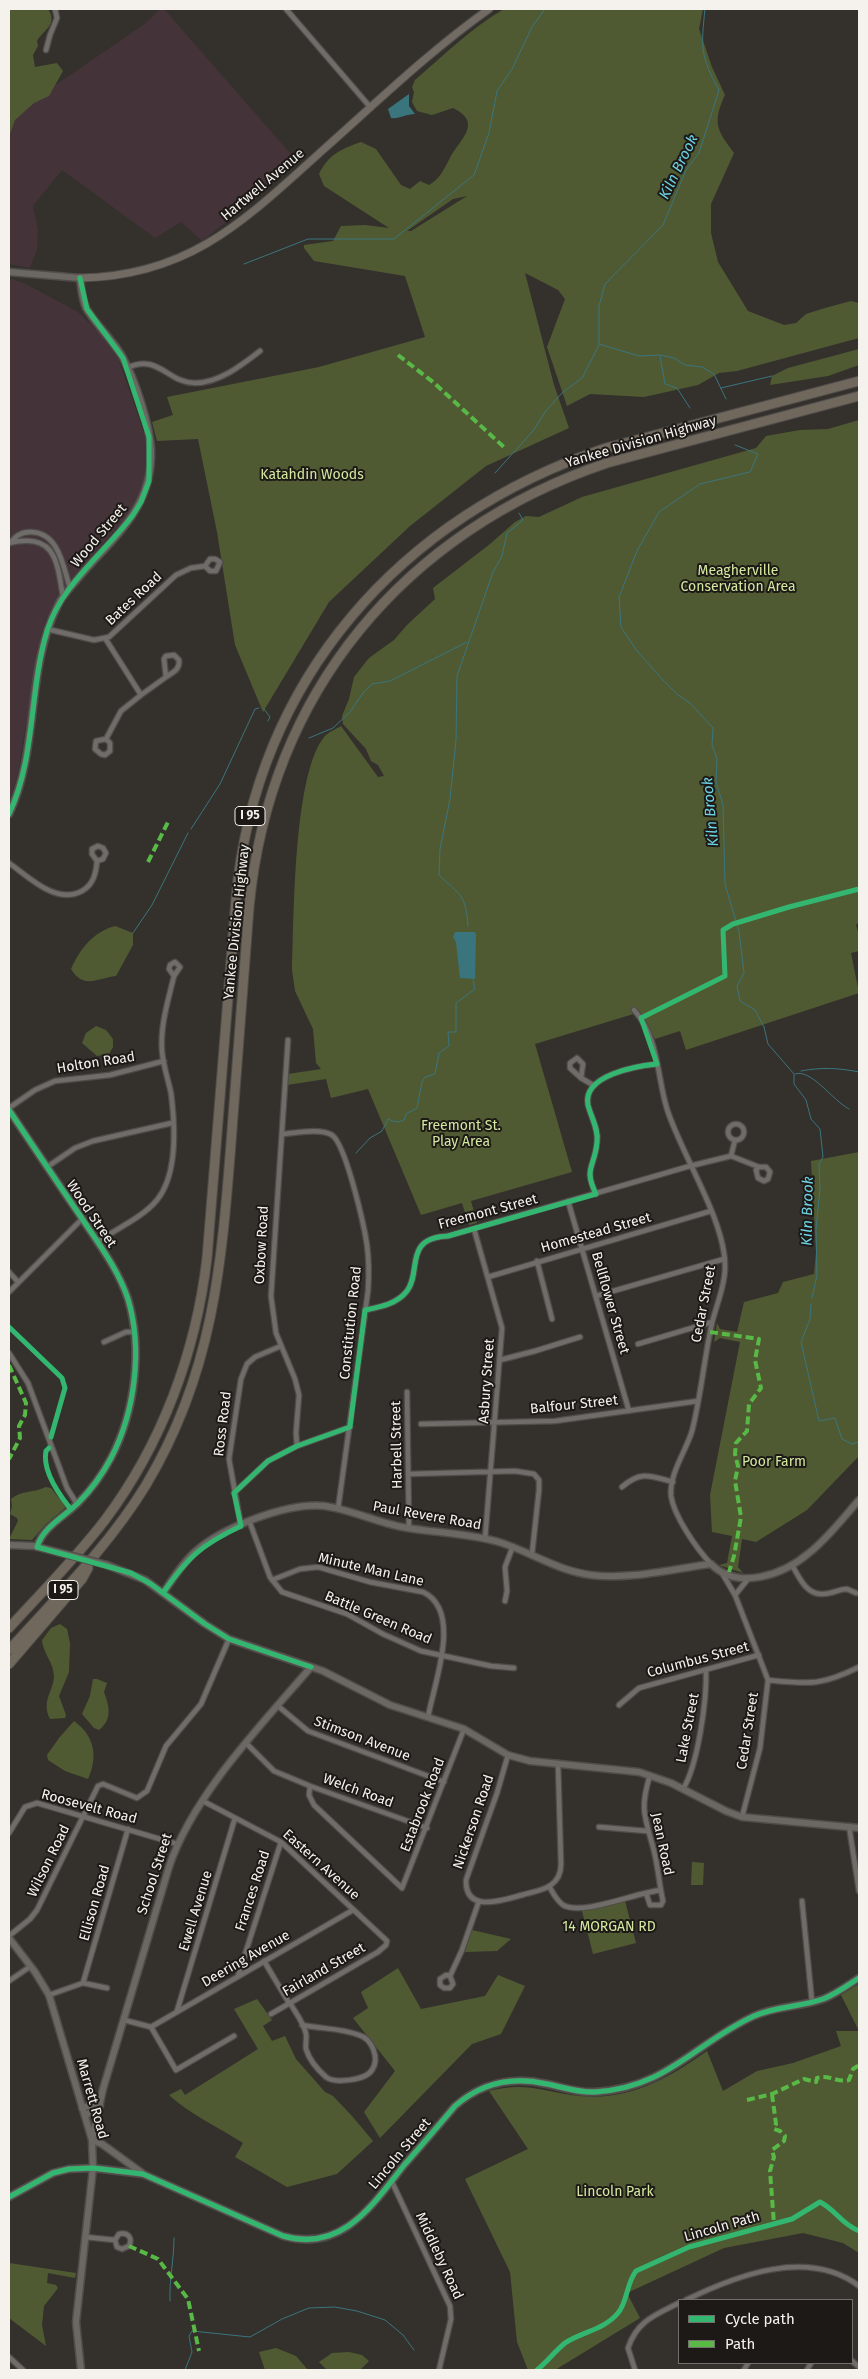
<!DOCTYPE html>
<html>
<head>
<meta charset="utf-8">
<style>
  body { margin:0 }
  #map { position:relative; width:868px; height:2379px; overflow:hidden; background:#34312d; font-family:"Fira Sans",sans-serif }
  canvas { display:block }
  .frame { position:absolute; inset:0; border:10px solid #f5f1ed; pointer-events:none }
  .legend { position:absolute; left:678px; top:2299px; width:175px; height:65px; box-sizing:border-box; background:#1c1916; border:1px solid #736f6c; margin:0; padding:6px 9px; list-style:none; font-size:15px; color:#f5f1ed }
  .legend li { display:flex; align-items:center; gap:10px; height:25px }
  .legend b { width:25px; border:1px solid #736f6c }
</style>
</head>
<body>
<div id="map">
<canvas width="868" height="2379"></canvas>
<div class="frame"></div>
<ul class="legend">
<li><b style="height:6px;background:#33b770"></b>Cycle path</li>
<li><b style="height:6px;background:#58b947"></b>Path</li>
</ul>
</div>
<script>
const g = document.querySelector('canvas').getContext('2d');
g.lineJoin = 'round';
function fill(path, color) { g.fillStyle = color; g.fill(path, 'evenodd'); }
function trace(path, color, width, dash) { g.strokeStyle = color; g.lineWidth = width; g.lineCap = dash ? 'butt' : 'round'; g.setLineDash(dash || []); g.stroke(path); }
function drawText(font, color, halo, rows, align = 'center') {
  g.font = font + ' "Fira Sans",sans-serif'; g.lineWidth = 4; g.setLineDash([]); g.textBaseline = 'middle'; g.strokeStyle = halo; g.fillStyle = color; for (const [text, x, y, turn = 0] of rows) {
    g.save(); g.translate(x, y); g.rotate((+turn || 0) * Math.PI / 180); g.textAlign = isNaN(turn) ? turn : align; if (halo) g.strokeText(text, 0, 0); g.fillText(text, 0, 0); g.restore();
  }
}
const commercial = new Path2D(`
  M160,9h4l133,152 -54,48 -41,32 -21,-19 -26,16 -93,-68 -29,36 5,24 -1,19 -7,19 -21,-4v-147l137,-94z
  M9,278l17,6 52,28 28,27 12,19 29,83 1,18 -7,33 -12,22 -64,73 -10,13 -9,20 -5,15 -23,137 -9,31z`);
const green = new Path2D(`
  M9,9h39c10,16 -4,20 -11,32l1,5 -5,9 2,12 22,-4 6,8 -14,25 -15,7 -19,17 -6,17z
  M504,9h199l-4,20 13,38 13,28c-13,28 -8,35 9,58l-23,51v29l7,29 30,49 36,14 12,-2 10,-9 19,-6 26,-7 8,2v35l-122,33 -18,2 -21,12 -54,12 -54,-3 -23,12 -20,-59 18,-48 -7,-9 -33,-17 29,112 15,43 -83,38 -76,60 -81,76 -66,110 -28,-67 -18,-113 -19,-93 -41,2 -5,-19 21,-7 -6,-18 152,-30 106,-30 -20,-61 -91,-15 -10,-13v-3l29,-4 8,-15 24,-1 24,3 -65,-42 -5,-12c9,-19 22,-25 42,-32l15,7 25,36 9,4 10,-8 9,4c11,-6 15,-16 21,-27 9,-18 34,-35 3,-50l-21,7 -15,-4 -5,-9 2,-10 -2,-5 3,-7c28,-24 56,-52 89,-71zM467,196l-56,35h-4l46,-32z
  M859,349v16l-31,11 -58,9 2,-9 16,-8z
  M859,420v502l-3,3 3,10v16l-8,2 8,40 -173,57 -6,-19 -25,8 -15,-27 -105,32 37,128 -101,29 6,22 -8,2 -7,-22 -41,12 -53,-126 -37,9 -5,-19 -39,6 1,-11 33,-5 -5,-6 -3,-34 -18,-38 -3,-21c2,-50 1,-198 33,-234 4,-4 11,-7 16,-10l37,51 6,-1 -6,-11 -7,-4 -5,-12 -23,-25 -1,-8 7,-17 5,-22 15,-19 25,-18 13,-15 28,-26 -2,-11 57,-44 25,-22 11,-6 13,1 43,-20 174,-49 10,-12 34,-6 28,-1z
  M115,926l18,7v12l-17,31c-19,2 -32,14 -45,-7 9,-20 22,-37 44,-43z
  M96,1026l10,4 7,9v8l-4,7 -12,2 -15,-13 4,-10z
  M859,1152v304l-52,54 -51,32 -14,-3 -4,28 5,6 -24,-8 8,-2 5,-27 -20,-4 -2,-37 30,-153 -20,-4 -6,4 3,-19 3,6 17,3 7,-30 34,-9 5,-11 31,-8 2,-22 -5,-91z
  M46,1487l5,1 15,19 -20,17 -14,16 -23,-1 9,-18 -1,-3 -7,-4 2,-8 -1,-7c10,-9 23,-6 35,-12z
  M60,1624l7,5 3,14 -1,29 -10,24 7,19 -1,3 -15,1c-9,-18 3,-27 4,-42 0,-15 -11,-23 -12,-37l9,-12z
  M93,1679h4l10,4 -3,9c5,14 9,27 -5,38l-5,-2 -12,-14 8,-18z
  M74,1721c21,15 24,36 14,58l-23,-8 -17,-11 -1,-5 12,-17z
  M692,1862l12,1 -1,22h-12z
  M625,1901l11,42 -43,11 -11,-43z
  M472,1930l39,9 -14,12 -32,1z
  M398,1968l23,41 64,-13 13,-21 27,11 -24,48 -29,10 -92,94 -16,-26 31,-41 -42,-53 15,-10 -7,-16z
  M859,1984v269l-16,-10 -40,-10 -79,15 -97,45 13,25 -85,52h-27l-11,-28 -7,-70 -45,-93 63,-30 -39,-58c37,-10 55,1 91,5 49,5 89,-18 127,-45l16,40 34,-20 36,-8 48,-17 -5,-15h23l-18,-36z
  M257,1999l15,21 -9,6 9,15 13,-5 11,23 29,33 8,4 19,20 21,25 -36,33 -50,13 -52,-30 8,-14c-25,-16 -52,-28 -74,-48l12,-6 4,6 73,-46 -24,-40z
  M9,2263l67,10 -1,5 -27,-5 -1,10 9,2 2,3 -14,18 -2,19 4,21 -37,-28z
  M276,2348l20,8 12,14h-43l-6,-18z
  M349,2352l13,3 7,6 -9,9h-33l-8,-8 13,-9z`);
const water = new Path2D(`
  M409,94v12l6,8c-9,0 -15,5 -24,4l-3,-9z
  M455,932h20l1,3 -1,44 -15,-1 -4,-36 -3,-5z`);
const stream = new Path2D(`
  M705,9c-4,38 -5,47 14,81l-20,63 -13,17 -23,55 -58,59 -6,22v38l40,12 21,-1 14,3 11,7 17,2 12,7 12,25
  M244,264l64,-25h86l80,-64 15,-42 8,-42 15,-22 20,-42 13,-18
  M660,356l5,28 12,4 13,20
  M721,388l51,-12
  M735,445l23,9 -8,18 -50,12 -41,28 -22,39 -18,46 2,30 16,24 26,29 15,15 12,8 23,25 -1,17 5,14 -1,23 7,23 2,79 14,47 5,42 -7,13 3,15 15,9 9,17 4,17 26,30v10l12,16 5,19 9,10 3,28 -4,7 1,25 -4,40 1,46 -5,23
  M495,473l38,-42 12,-19 17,-19 20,-15 17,-33
  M264,709l6,8 -2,4
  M309,738l24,-10 17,-16 13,-19 9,-9 18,-3 77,-39
  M191,829l29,-45 35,-75 4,-1
  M468,926c-2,-31 -7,-30 -29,-51l1,-26 10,-50 6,-59 1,-64 36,-104 9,-16 5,-23 16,-13 -4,-7
  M133,933l19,-28 36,-72
  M801,1071c20,-4 39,-3 58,1
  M795,1074c16,-6 38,27 54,35
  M356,1153l14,-15 12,-7 6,-12c6,3 10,4 16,1l2,-6 11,-6 5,-26 3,-5 10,-3 4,-21 10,-7 -1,-14h8v-29l19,-14 -2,-9
  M811,1304l-1,15 -9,23 18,79 16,-3 7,21 10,5 7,-2
  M170,2301c-1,-21 4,-41 4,-63
  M185,2370l7,-18 -3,-16 3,-5 58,6 32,-18 27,-11 26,-1 22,4 28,9 18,15 11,15`);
const street = new Path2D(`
  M286,9l85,99
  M46,50l4,-15 7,-17 -2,-9
  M127,368c32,-15 40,15 68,15 24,0 47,-18 65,-32
  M9,543c46,-11 48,17 54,54
  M10,543c6,-7 11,-11 20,-11 29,0 33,34 40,56
  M47,629l47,11 15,-3 67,-62 15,-7 14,-2 5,5h6l4,-9 -5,-3h-5l-5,7
  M105,638l36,57 25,-18 -2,-18 2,-3 8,-1 5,5c1,10 -6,12 -13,17
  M106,739l4,4v8l-5,4 -4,-1 -6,-5 1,-8 10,-2 15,-28 20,-16
  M9,863c20,14 47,42 73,28 11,-6 14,-17 15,-30l-5,-7v-5l6,-3 5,2 3,5 -3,6 -6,2
  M634,1010c25,27 23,67 33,99 15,47 59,112 58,159 0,18 -9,38 -13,55 -8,36 -11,73 -20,108 -6,20 -23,43 -21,65 3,20 25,52 40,68
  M288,1040l-17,256 5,37 19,46 4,16 -3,38 1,13
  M581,1078l-11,-10v-5l7,-5 6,6 -2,14 12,7
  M9,1108l26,-18 20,-9 55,-6 54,-14
  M728 1132a8 8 0 1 1 16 0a8 8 0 1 1-16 0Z
  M282,1134c14,-1 37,-6 50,1 14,10 32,90 35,110 2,15 2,31 1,46l-30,218
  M731,1156l4,-16
  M47,1167l28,-19 18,-7 79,-18
  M596,1194c-13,-26 -1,-27 1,-52 2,-12 -6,-25 -9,-37 -6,-30 49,-39 69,-41
  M568,1201l61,210
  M474,1229l28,99 -17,211
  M97,1242c19,-13 45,-24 60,-42 21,-26 18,-76 14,-107 -3,-14 -8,-28 -9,-42 -2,-25 6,-50 12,-75l-5,-7 1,-4 5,-3 5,5 -6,9
  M537,1261l15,58
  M9,1272l9,10
  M488,1277l223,-66
  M9,1292l73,-73
  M596,1296l128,-37
  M365,1310c15,-3 32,-6 42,-19 15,-20 -4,-53 41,-55l242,-70 41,-10 28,11h7l4,5 -2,7 -4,2 -6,-3 -2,-8 3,-3
  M104,1342l22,-10h8
  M638,1344l74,-22
  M9,1353l19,30 39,105 10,16
  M500,1360l35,-9 45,-14
  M407,1392l2,136
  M421,1424l134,-3 143,-20
  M409,1474l106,-3 19,3 5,6v10l-7,64
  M622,1487c19,-17 29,-11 51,-5
  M234,1493l34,-32 29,-15 53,-19
  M250,1523l20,54 12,15 65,22 36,20 38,17 70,15 23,2
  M241,1526l-12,-67 12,-80 6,-15 8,-7 26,-11
  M792,1565c7,12 14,30 31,29 9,0 16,-5 24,-5l9,4
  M722,1573l13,22 33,85 -8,68 -18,69
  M272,1580l28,-11 18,-2 52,15 53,10c40,19 11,91 5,125
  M735,1595l13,-16
  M505,1601l2,-10 -2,-24 8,-21
  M768,1680c41,4 53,6 91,-13
  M619,1705l20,-17 120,-33
  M278,1706l30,25 136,51
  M247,1744l27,27 36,15 -1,9 5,10 88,83 62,-159
  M508,1755l-11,38 -31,87c-1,34 37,20 56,15 9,-3 21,-4 29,-10 7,-5 10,-12 10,-21l-3,-101
  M650,1775c-10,33 -6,40 3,72 5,18 6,37 10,54l-2,4h-11l-4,-12 14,-3
  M310,1786l117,42
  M683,1789c15,-24 24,-90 23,-119
  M203,1801l78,41 106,99 -1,4 -8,7 -107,62
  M849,1826l10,65
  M599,1827l48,4
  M9,1833l16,-26 12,-4 140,41
  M549,1886c4,7 7,14 14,19 17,10 63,-8 83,-12
  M802,1901l10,101
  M9,1936l21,-17 7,-9 61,-124 5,-2 34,14 10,-7 19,-45 35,-42 28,-65
  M264,1961l25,42
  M238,1976l43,-134
  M450,1976l3,8 -3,4h-6l-4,-3v-6l6,-4 4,1 12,-26 17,-49
  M9,1981l22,-15
  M83,1983l45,-154
  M49,1995l34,-12 24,5
  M290,2003c5,9 14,20 16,31 1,5 -1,10 0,15 3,10 12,21 20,28 9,7 40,3 46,-7 8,-12 0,-31 -13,-35 -18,-7 -38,-6 -57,-10
  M177,2011l58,-193
  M124,2020l27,7 25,43 58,-34
  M151,2027l202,-117
  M392,2182l58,124 1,13 -12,51
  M85,2237l30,3 4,-6c9,-2 14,4 10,12l-7,3 -5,-2 -2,-7
  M686,2300c51,-25 122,-52 173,-14
  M9,2357l14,13
  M852,2361l7,6
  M635,2370l-7,-22c9,-27 27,-33 51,-45
  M744,2370l4,-7
  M807,2370l4,-7`);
const secondary = new Path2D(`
  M9,272l71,6c1,10 2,21 6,30 10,17 26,31 36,48 13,23 28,69 29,94 2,57 -36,86 -70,125 -8,10 -18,19 -23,30 -33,65 -18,144 -49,209
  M9,1110c24,36 48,72 72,107 17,26 37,52 47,82 15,50 7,113 -17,159 -9,17 -20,32 -33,45 -14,14 -35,24 -41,44
  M9,1545l25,1 23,6
  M107,1565l38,15 60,44 24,15 94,32 67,34 74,24 44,26 22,6 109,11 32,11 55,28 16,6 117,11
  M163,1593c10,-14 19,-30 33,-42 27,-24 92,-49 129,-45 27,4 51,16 77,21 33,6 68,6 100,16 30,10 57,28 89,32 39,5 81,-6 120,-11 27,27 72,11 98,-11 19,-15 34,-35 50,-53
  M9,1938l26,34 14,23 43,145 1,28 -17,154 5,48
  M82,2108l13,-4 6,-7
  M85,2115l9,-4 6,-6
  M142,2173l-40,-29 -10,-4 11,-51 66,-222c24,-72 93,-143 142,-200
  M9,2197l44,-24 16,-4 24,-1 50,6 140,62c60,17 90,-32 122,-72 17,-19 33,-38 50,-58 26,-23 58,-30 92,-22 16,3 31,9 48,8 72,-4 100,-49 159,-76 22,-10 47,-9 69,-17 13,-5 25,-14 36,-21`);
const primary = new Path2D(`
  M80,278c111,-2 166,-59 244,-129 54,-48 106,-98 165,-140`);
const highway = new Path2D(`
  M9,1628c32,-35 67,-70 96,-108 57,-76 91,-168 102,-262l29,-359c19,-219 165,-383 370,-451l253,-67
  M9,1650c48,-53 100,-104 137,-165 69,-115 76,-226 86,-355 6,-74 12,-148 17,-222 20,-216 156,-377 358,-445l252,-67
  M9,1664l73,-85 6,-11`);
const secondaryBridge = new Path2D(`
  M57,1552l50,13`);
const quiet = new Path2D(`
  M398,355l35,27 73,67
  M148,862l21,-42
  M710,1332l49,7 -4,21 6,28 -12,16 -2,27 -11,12 -1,11 3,12 -3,15 6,36 -7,39 -5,16
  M9,1365l17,38 -1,12 -6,11 1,12 -11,21
  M772,2094l4,30 -2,5 6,2 5,5 -1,5 -12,9 2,7 -4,14 4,53
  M747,2100l25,-6 32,-15 12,3 1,-4c12,-4 20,5 32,2l4,-11 6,-4
  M129,2246l29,13 30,40 11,52`);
const cycleway = new Path2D(`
  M9,814c27,-57 20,-123 38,-183 14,-46 58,-79 86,-116l8,-13 8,-21v-44l-26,-79 -36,-49 -7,-31
  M9,1110c24,36 48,72 72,107 17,26 37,52 47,82 15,50 7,113 -17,159 -9,17 -20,32 -33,45 -14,14 -35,24 -41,44l94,26 20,11 54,40 24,15 82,28
  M9,1327l53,51 3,10 -14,49
  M49,1448l-3,3c-4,19 12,42 23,56
  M163,1593c25,-36 38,-48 78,-67l-7,-33 34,-32 29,-15 53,-19 15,-117c15,-3 32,-6 42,-19 15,-20 -4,-53 41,-55l148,-42c-13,-26 -1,-27 1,-52 2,-12 -6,-25 -9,-37 -6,-30 49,-39 69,-41l-16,-46 84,-42 -2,-46 10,-6 56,-17 70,-18
  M9,2197l44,-24 16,-4 24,-1 50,6 140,62c60,17 90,-32 122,-72 17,-19 33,-38 50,-58 26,-23 58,-30 92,-22 16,3 31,9 48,8 72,-4 100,-49 159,-76 22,-10 47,-9 69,-17 13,-5 25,-14 36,-21
  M537,2370c10,-8 18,-19 28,-27 16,-11 39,-13 53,-30 10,-12 8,-29 18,-42l53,-24 103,-28 28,-17c16,8 21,22 39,29`);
const shields = [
  [250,816,30],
  [63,1590,30]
];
const shieldNames = [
  ["I 95",250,816],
  ["I 95",63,1590]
];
const streetNames = [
  ["Hartwell Avenue",263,185,-40],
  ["Yankee Division Highway",641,442,-16],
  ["Wood Street",99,536,-50],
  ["Bates Road",134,599,-43],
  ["Yankee Division Highway",237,922,-84],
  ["Holton Road",96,1063,-9],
  ["Freemont Street",488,1212,-15],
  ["Wood Street",91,1214,56],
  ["Homestead Street",596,1233,-16],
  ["Oxbow Road",262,1245,-87],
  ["Bellflower Street",610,1303,74],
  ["Cedar Street",704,1304,-79],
  ["Constitution Road",351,1323,-84],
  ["Asbury Street",487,1381,-86],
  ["Balfour Street",574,1405,-6],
  ["Ross Road",223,1424,-83],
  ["Harbell Street",397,1445,-91],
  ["Paul Revere Road",427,1516,10],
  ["Minute Man Lane",371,1570,13],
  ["Battle Green Road",378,1618,23],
  ["Columbus Street",698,1660,-15],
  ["Lake Street",688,1728,-79],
  ["Cedar Street",748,1731,-81],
  ["Stimson Avenue",362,1739,21],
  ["Welch Road",358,1791,20],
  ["Estabrook Road",423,1805,-69],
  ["Roosevelt Road",89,1807,15],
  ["Nickerson Road",474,1822,-71],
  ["Jean Road",662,1844,78],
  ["Wilson Road",49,1861,-64],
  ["Eastern Avenue",321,1865,42],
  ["School Street",155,1874,-72],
  ["Frances Road",253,1891,-72],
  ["Ellison Road",95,1903,-74],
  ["Ewell Avenue",196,1911,-73],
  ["Deering Avenue",246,1959,-30],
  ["Fairland Street",324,1970,-30],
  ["Marrett Road",92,2099,74],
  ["Lincoln Street",400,2154,-50],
  ["Lincoln Path",722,2227,-16],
  ["Middleby Road",439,2256,65]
];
const parkNames = [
  ["Katahdin Woods",312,475],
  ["Meagherville",738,571],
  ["Conservation Area",738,587],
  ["Freemont St.",461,1126],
  ["Play Area",461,1142],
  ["Poor Farm",774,1462],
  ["14 MORGAN RD",609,1927],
  ["Lincoln Park",615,2192]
];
const waterNames = [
  ["Kiln Brook",679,167,-64],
  ["Kiln Brook",711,812,-95],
  ["Kiln Brook",808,1211,-89]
];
fill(commercial, '#443339');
fill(green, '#505a32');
fill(water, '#3a757e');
trace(stream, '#3a757e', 1);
trace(street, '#4f4c49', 7);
trace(secondary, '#4f4c49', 9);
trace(primary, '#4f4c49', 9);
trace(highway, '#4f4c49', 11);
trace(street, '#6f6c69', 4.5);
trace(secondary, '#6b6762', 6);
trace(primary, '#726b64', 7);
trace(highway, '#70675d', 9);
trace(secondaryBridge, '#4f4c49', 9, []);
trace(secondaryBridge, '#6b6762', 6);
trace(quiet, '#58b947', 4, [8, 4]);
trace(cycleway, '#33b770', 5);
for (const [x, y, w] of shields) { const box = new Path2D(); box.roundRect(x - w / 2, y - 9.5, w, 19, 4); g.fillStyle = '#1c1916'; g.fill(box); trace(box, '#f5f1ed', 1); }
drawText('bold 12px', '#f5f1ed', null, shieldNames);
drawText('14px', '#f5f1ed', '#1c1916', streetNames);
drawText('14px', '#d4e89f', '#1c1916', parkNames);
drawText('italic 15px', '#6dd3e4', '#1c1916', waterNames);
</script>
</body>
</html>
